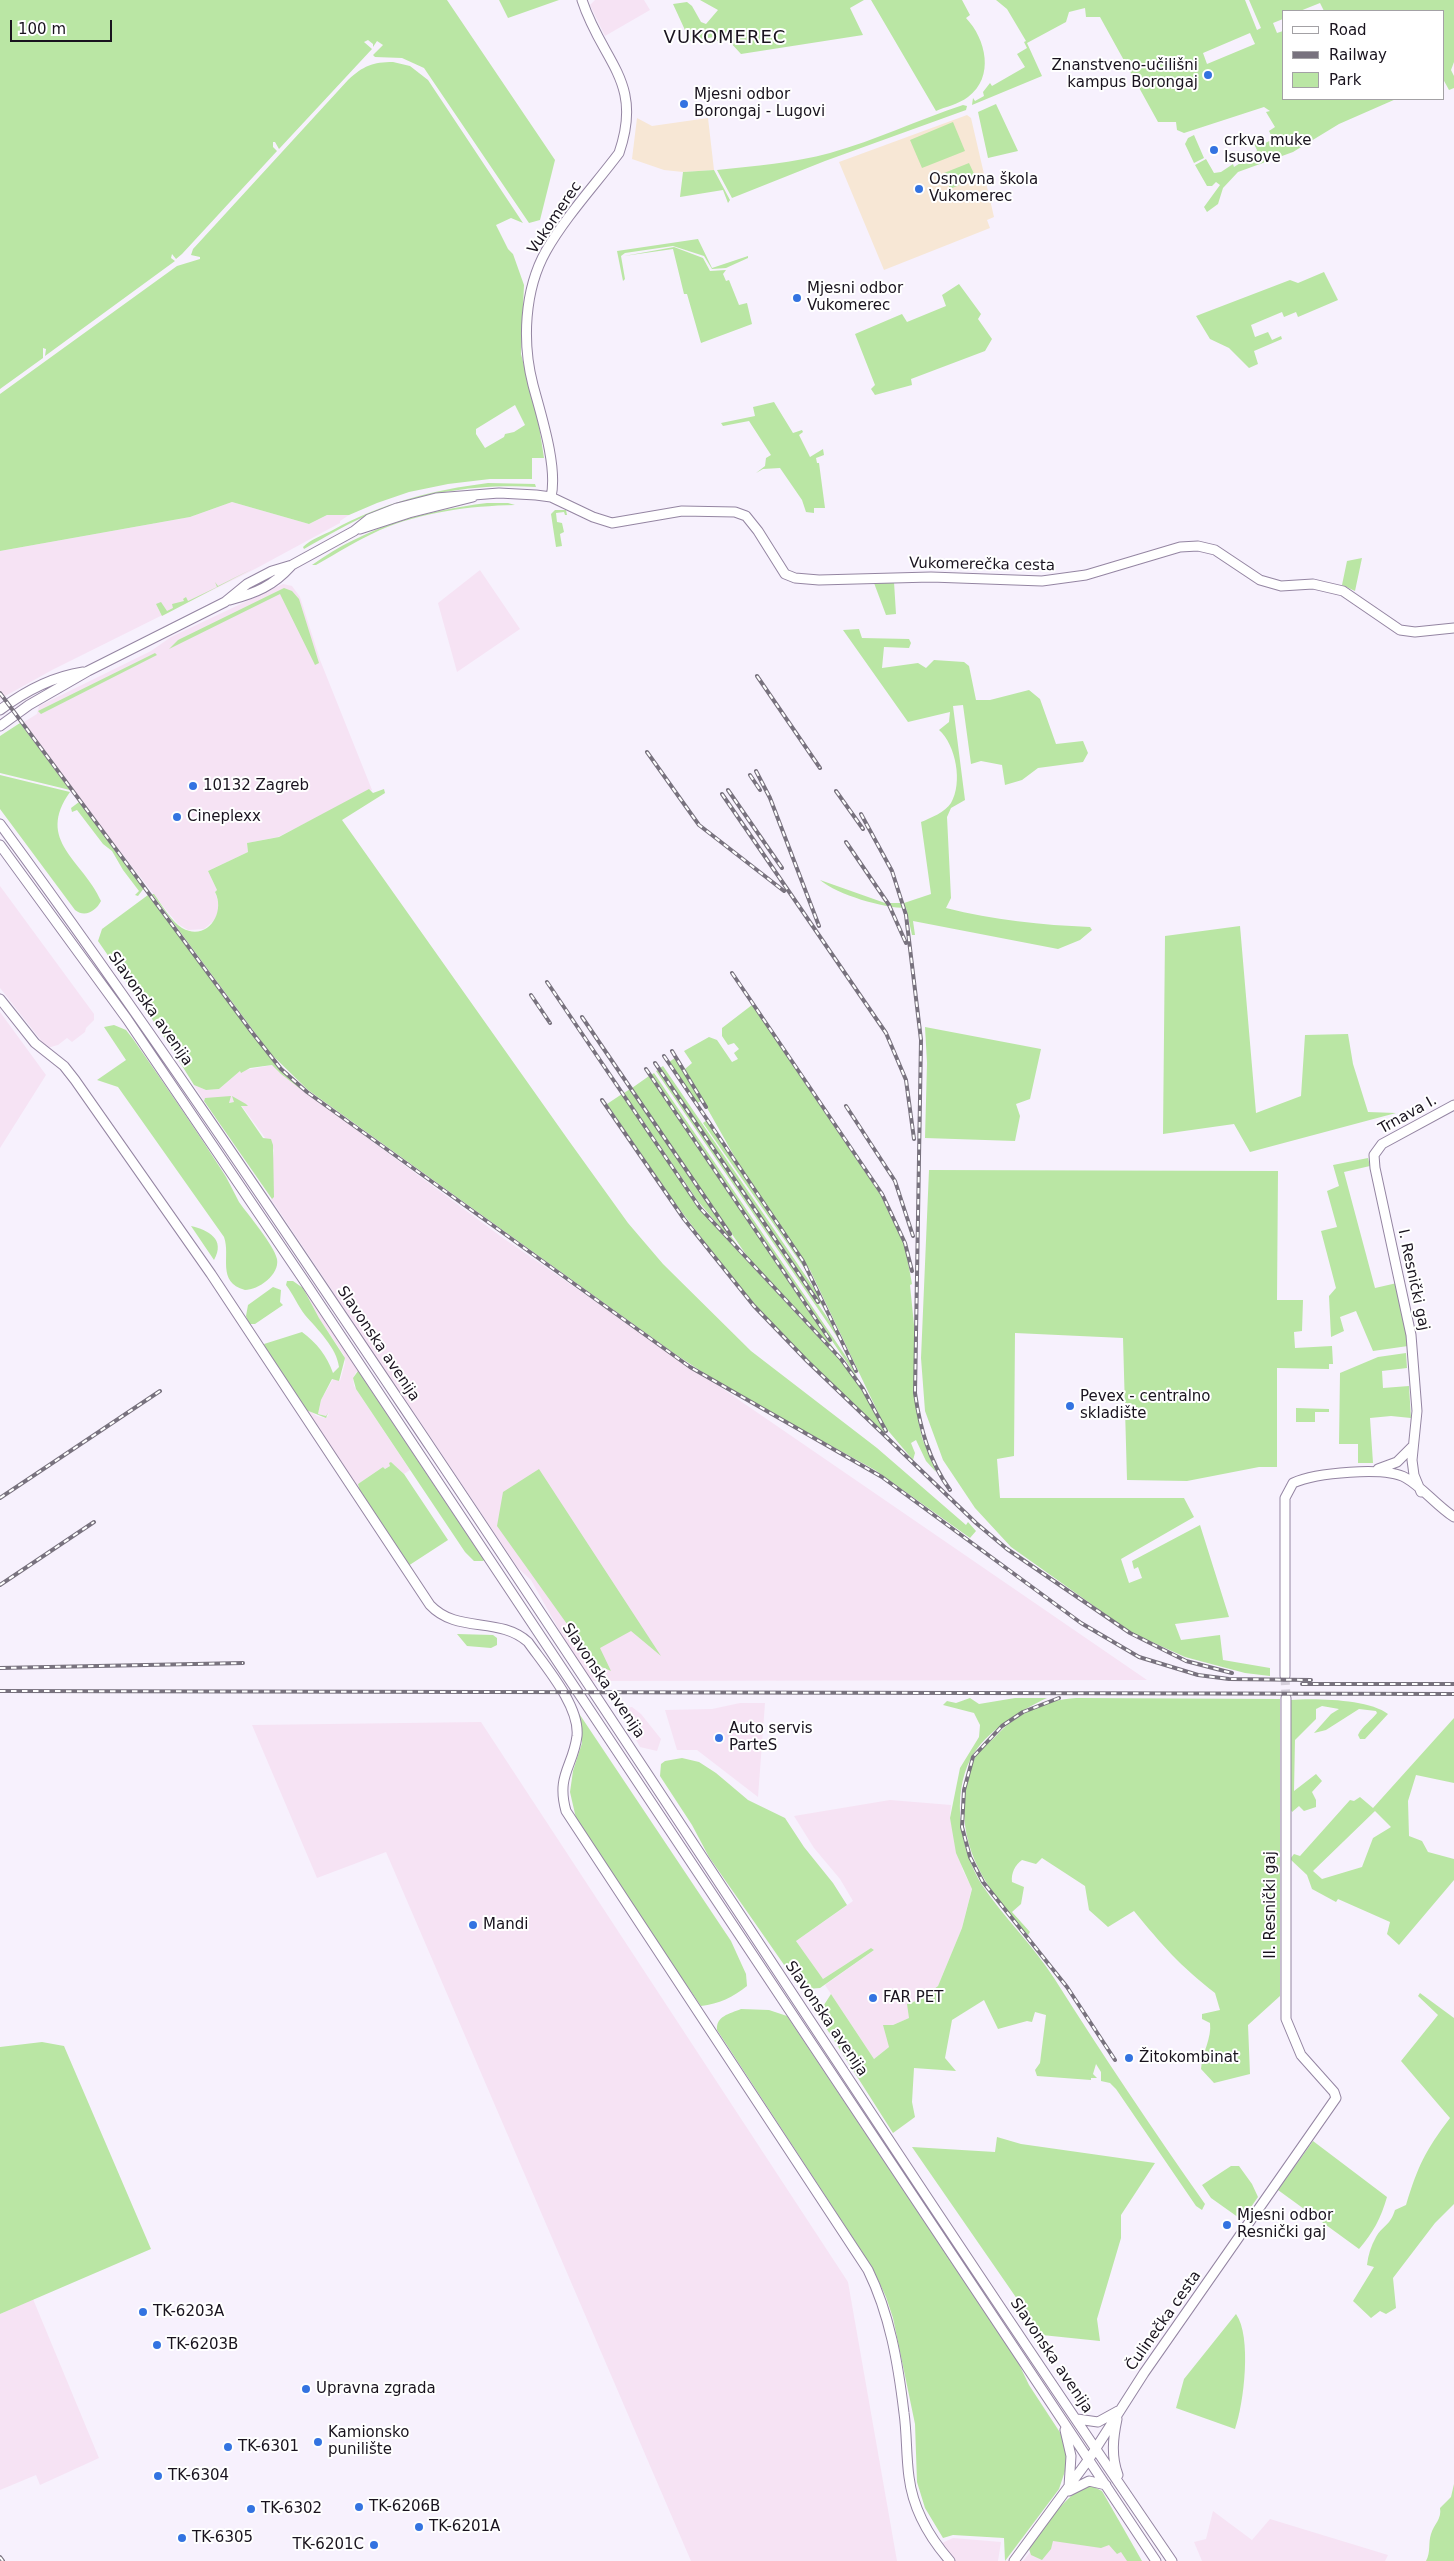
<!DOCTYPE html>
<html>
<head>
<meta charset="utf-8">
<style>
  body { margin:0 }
  #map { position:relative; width:1454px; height:2561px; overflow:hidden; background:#f7f1fd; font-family:"DejaVu Sans",sans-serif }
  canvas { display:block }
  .legend { position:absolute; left:1282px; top:10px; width:162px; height:90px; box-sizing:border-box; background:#fff; border:1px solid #a3a1a5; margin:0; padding:6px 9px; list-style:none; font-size:15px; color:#19131e }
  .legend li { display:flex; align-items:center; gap:10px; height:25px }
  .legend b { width:25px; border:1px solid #a3a1a5 }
  .scale { position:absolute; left:10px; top:20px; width:102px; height:22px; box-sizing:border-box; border:2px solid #19131e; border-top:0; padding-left:6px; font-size:15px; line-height:18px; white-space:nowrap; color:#19131e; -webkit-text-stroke:4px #fff; paint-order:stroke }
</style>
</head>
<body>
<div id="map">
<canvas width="1454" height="2561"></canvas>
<ul class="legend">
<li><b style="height:6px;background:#fff"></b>Road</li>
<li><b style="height:6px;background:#78727e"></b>Railway</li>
<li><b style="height:14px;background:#bae6a4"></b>Park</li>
</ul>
<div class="scale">100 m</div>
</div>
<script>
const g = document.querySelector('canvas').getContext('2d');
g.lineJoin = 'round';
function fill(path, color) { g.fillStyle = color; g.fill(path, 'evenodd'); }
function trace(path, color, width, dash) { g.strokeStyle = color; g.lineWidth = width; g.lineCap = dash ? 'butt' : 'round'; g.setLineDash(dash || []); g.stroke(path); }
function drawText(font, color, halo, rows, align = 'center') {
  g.font = font + ' "DejaVu Sans",sans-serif'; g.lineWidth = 4; g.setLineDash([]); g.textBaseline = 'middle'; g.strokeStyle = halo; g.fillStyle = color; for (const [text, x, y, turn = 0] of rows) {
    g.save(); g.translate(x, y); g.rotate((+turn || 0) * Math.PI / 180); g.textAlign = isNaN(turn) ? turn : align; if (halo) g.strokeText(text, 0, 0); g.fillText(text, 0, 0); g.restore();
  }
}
const commercial = new Path2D(`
  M595,0h49l6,10 -45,26 -15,-31z
  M232,502l77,22 18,-9h22l-9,6v2l-85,46 -203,101 -52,29v-148l190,-34z
  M480,570l40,59 -63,43 -19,-69z
  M283,584l9,2 8,11 20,63 52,130 -94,47 -31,6 1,9 -40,19 9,19 -2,2 5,16 -3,10 -13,11 -16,1 -10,-6 -11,-13 -103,-131 -40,-58 13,-8 2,-8 112,-55 20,-14z
  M0,886l94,128v6l-8,8 -1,4 -13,10 -5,-4 -9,7 -11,3 -47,-60z
  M0,1012l46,63 -46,73z
  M273,1065l8,9 222,164 644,442 -555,1 -29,-44 -32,-57 -13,-12 -247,-369 3,-2 -2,-32 2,-15 -33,-45 -7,-5v2l-5,1v-3l-25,-1v2l-10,-16 12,5 13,-1 21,-18z
  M303,1288l57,84h-4l-3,6 1,8 56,84 -6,4 -13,-12 -1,4 -5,3 -2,-2 -25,17 3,11 -58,-89 14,10 8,2 3,-2 1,-3 -3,3 -8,-2 3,-14 12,-21 7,2 5,-18 -1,-8 -25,-37z
  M740,1703h25l-7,94 -61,-47h-20l-12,-40 47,-1z
  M632,1707l9,7 20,25 -4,12 -17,-4 -21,-38z
  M481,1722l367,560 49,279h-206l-305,-709 -69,26 -65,-153z
  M890,1800l61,5 -1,13 13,53 9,17 -10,40 -24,58 -19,14 -5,1 -5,17 -16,7 -4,22 -15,12 -49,-74 49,-35 -3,-2 -48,31 -27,-38 57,-40 -13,-22 -26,-31 -20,-32z
  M33,2299l66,159 -59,27 -4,-10 -36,15v-176z
  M1077,2495l61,66h-115z
  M1213,2511l39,29 18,-21 118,36 -3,6h-183l-8,-19 12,-3z
  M953,2538l48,4 -3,19h-43l-13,-18z`);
const education = new Path2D(`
  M967,115l4,3 23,99 -7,3 3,8 -106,42 -45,-108z
  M637,118l15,8 56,-8 6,52 -31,2 -19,-2 -32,-11z`);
const green = new Path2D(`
  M0,0h447l108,160 -15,60 -11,3 -105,-155 -22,-10 -27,-1 -2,-2 10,-10 -6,-4 -4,6v-3l-5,-4 -4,2 8,7 -93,100 -4,-7h-2v5l4,4 -95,103 -6,5 -4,-5 -1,4 4,3 -130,95 1,-7 -3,-1v10l-43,31z
  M499,0h60l-51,18z
  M700,0h164l-14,8 13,27 -122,19 -12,-13h-13l-2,-4 -24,4 -17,-37 14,-2 5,4 9,16 5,2 12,-14z
  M871,0h91l8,15 -4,3c20,21 29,59 2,79 -9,7 -23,10 -32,14z
  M996,0h249l12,30 4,-2 -12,-28h205v62l-3,8 3,6v12l-5,2 -6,-11v-68h-119l-4,-8 -20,8h-17v8l-10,4 4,10 6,-2v68h113l-57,25 -46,28 -55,20 -15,16 -5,16 -11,8 -3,-5 16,-22 -4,-3 -4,4h-5l-12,-21 11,-6 8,14 7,-1 12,-8 1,3 22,-14 1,-3 -5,-10 1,-1 5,8 15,-8 -4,-8 6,-4 -9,-15 4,-1 -6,-4 -80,26 -7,-3 -1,-8h-18l-58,-105h-14l-1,-9 -16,4 -3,10 -39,21 15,33 -70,29 1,-7 2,3 9,-5 -1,-4 7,-9 2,3 33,-19 -8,-13 10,-6 -3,-6 2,-1 -19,-32zM1250,33l5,11 -48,20 -4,-11z
  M393,62l17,4 18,14 95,143 -12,-5 -15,7 12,24 5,5 11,31 -3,69 17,65 6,39h-12v21h-42l-42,5 -39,8 -32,11 -28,12h-22l-18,9 -77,-22 -42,15 -190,34v-157l177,-128 23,-7v-2l-9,-2 2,-6 155,-169c15,-14 25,-18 45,-18zM515,405l10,20 -11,7 -9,2 -1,3 -19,11 -9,-14v-5z
  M996,104l22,47 -30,7 -10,-46z
  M963,105l4,1 -1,4 -141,51 -93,37 -15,-28c38,-4 76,-7 113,-17 46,-13 88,-33 133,-48z
  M953,122l12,29 -43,17 -12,-28z
  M1194,135l10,23 -10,5 -9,-19 3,-6z
  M969,163l7,15 -26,11 -6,-16z
  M714,170l16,30 -2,3 -5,-13 -43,7 3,-25z
  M698,239l14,29 36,-12v2l-22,10 -14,1 -8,-13 -31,-10 -48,7 -4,3 4,23 -2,2 -6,-30z
  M674,247l29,11 7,13 16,-1 -3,4 3,7 3,-1 10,25 8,-2 5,21 -51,19 -14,-49h-3l-11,-45 -49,7z
  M1324,272l14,28 -40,17 -2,-5 -12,5 -2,-5 -31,13 4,12 13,-5 4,8 9,-4 1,3 -28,12 4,13 -9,4 -20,-20 -19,-9 -14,-23 94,-36 8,3z
  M959,284l22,30 -3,5 14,20 -7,12 -74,28 1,6 -37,10 -4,-6 4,-4 -20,-51 47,-20 5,8 39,-16 -4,-11z
  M774,402l19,31 9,-3 1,2 -4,3 11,22 13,-8 1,6 -8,3 1,5h2l6,45h-11v5l-8,-1 -4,-12 -22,-32 -17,1 -7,4 9,-7 1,-8 5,-3 -22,-34 -26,5 -2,-3 34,-7 -2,-9z
  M488,483l47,1 1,3c-53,-3 -111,4 -161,25 -25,10 -48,24 -71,37l-1,-2c7,-7 20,-12 30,-17 49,-27 100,-40 155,-47z
  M487,503h21l7,2c-46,1 -93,7 -135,25 -22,10 -43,23 -64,35h-4c53,-38 111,-54 175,-62z
  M555,510h11l1,5h-2l-1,-3 -8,1 1,9 5,1 2,9 -4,2 2,12 -6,1 -5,-33z
  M1362,558l-7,33 -13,-6 5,-24z
  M252,569l-90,47 -6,-12 5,-2 6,9 6,-3 -1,-4 12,-3 -1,-2 3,-2 2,4 29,-14 -2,-5 3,4z
  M894,582l2,32 -10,1 -12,-32z
  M284,588l8,3 7,8 20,64 -4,2 -35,-71 -111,55 9,-9z
  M859,629l3,9 47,1 2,4 -2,5 -25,-1 -2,21 36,-5 8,5 8,-8 30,2 5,4 7,34h14l39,-10 11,9 16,45 27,-3 5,12 -5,9 -45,6 -16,12 -17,5 -3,-20 -21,-4 -10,3 -8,-59 -10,1 12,94 -14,8 -4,9 4,81 -5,10c47,12 96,17 144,19l2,3 -12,10 -22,9 -145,-28 2,14h-3l-6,-27c-23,0 -68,-13 -86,-28l65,23h19l27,-9 -10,-72c10,-4 24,-10 30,-19 12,-20 5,-58 -12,-73l10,-8 1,-10 -42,10 -65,-92z
  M155,653l2,2 -116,59 -3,-3z
  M20,723l50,67 -70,-17v-37z
  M0,775l70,17c-35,49 13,68 31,109 -5,10 -16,17 -26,9l-75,-101z
  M369,789l4,4 11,-4 1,4 -43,27 227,321 59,82 35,41 88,87 126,97 89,77 2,-3 8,9 -6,7 -95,-68 -147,-81 -53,-35 -367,-264 -38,-37 -118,-159h2c8,11 17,27 28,34 25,14 44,-15 33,-36l2,-2 -9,-19 40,-19 -1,-9 32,-6z
  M79,802l65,86 -6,8 -3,-1 4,-4 -16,-21 -11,-19 -9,-7 -26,-34 -5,2 -1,-4z
  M148,895l128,170 27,26 -22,-17 -9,-9 -22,3 -9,5 -1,-2 -21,18 -13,1 -12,-5 -33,-53 -63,-91 4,-12z
  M1240,926l16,187 45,-17 4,-61 43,-1 5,30 15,48 28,1 -146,39 -16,-28 -71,10 2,-198z
  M752,1005l128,189 25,52 7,38 -2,1 4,40v72l8,41 14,34 -10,-11 -10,-21 -5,3 4,10 -2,7 -28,-33 -75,-157 -73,-109 -52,-92 7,-6 -8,-12 25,-14 8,3 15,22 6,-3 -4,-6 5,-4 -5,-6 -6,2 -6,-9v-8z
  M114,1025l12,5 7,9c30,43 60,86 88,130 7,10 12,22 18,33 10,14 35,43 38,57 3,16 -19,31 -32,31 -29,-8 -14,-34 -21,-53l-106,-150 -21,-7 29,-20 -22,-33z
  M925,1027l116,22 -11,50 -14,5 4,12 -5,25 -90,-3 2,-75z
  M675,1058l26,43 -4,2 -28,-41z
  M663,1066l155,228 11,22 -169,-248z
  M658,1070l171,250 15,27 -188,-276z
  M654,1073l195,288 9,18 -207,-304z
  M649,1076l190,280 -90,-97 -117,-171z
  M630,1089l114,166 -47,-55 -73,-107z
  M622,1094l88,127 138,148 16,23 22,43 -93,-89 -55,-60 -63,-83 -68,-99z
  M231,1096l-2,7 5,-1 -2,-6 14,8 2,2h-7l22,32 8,1 2,6 1,52 -2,2 -68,-98 1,-3z
  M707,1120l94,140 13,22 -111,-159z
  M1368,1158l2,8 -26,6 31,116 22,-5 9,42 2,21 -35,5 -17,-40 -16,6 4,14 -13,6 -2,-41 7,-8 -15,-57 16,-4 -10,-36 12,-5 -6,-21z
  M929,1170l349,1 -1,129h26l-1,31 -8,1 1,16 37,-2 1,18h-4v5l-52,-1v99h-18l-72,14 -60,-1 -4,-142 -108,-5 -1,123 -17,3 3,39h184l10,19 -73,42 8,24 13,-5 -4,-11 -4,2 -2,-8 68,-36 29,92 -54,7 6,16 39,-5 3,25 47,8v8l-25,-3 -60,-16 -53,-24 -121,-86 -36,-39 -32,-48 -18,-49 -4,-53z
  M191,1226c17,4 35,13 23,34z
  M287,1281h6l10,7 16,30 26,40 -6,23 -7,-2 -11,21 -3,14 8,2 2,-3 -2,5 -20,-8 -41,-62 -1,-4 38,-12c15,11 25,24 31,41l6,-6c-2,-19 -22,-38 -34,-52 -7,-9 -12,-21 -19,-30z
  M273,1287l8,3 -1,12 3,3 -28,19h-6l-3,-8 2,-11z
  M1406,1353l1,15 -25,3 1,17 26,-2 2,32 -20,-2 -21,2 3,45h-15v-19h-19l1,-71 38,-16z
  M358,1371l126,189 -1,1h-9l-9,-9 -109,-163 -3,-11z
  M1296,1408l33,1v3h-14v10h-19z
  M391,1462l13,12 44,66 -40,26 -47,-71 -3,-11 25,-17 2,2 5,-3 -1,-3z
  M539,1469l122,187 -30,-25 -31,17 11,23 -26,-11 -18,-36 -70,-98 6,-34z
  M457,1634l36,1 4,3v7l-6,3 -24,-2z
  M970,1698l9,6 36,-6h32c-26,12 -62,34 -76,60 -20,38 -11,92 11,127 22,33 51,60 72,93 48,76 99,152 151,226l-3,6 -6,-4 -80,-117 -6,-6 -9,-2v-9l-5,-8 -3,10 4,4h-6v2l-54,-4 -2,-6 5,-7 6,-48 -11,-3 -3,10 -5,-1 -29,8 -14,-29 -32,20 -7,38 11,13 -42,-3 -2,34 3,15 -22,16 -70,-110 -1,-15 9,-14 43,65 15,-12 -6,-22h10l16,-7 -2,-14 12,-4 19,-14 24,-58 10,-39 -16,-36 -6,-35 10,-50 19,-31 1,-12 -6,-12 -31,-8 4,-4 9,2z
  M1076,1698l204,1v297l-32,29 2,49 -36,9 -13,-14c1,-16 11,-31 9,-46l-8,-4v-5l18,-4 -5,-17c-35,-27 -53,-48 -81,-82l-26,16 -19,-17 -4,-24 -43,-28 -6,6 -14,-4c-7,5 -11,13 -10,22l12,5 -3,17 -9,8 18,20 -2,3c-34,-38 -65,-75 -64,-129 1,-15 3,-34 11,-48 4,-8 14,-15 21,-22 21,-23 49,-36 80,-38z
  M1290,1700c24,-2 79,-1 98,14l-23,25h-5l-2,-4c4,-9 13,-14 19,-22l-1,-2 -17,-2 -33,21 -12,3 17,-19 8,-5 -17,-3 -6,3v10l-21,21 -1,51 22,-17 6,7 -10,11 4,8v7l-12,4 -5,-5 -7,6 -3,-6z
  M578,1712l153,229 15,33 1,12c-14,11 -28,18 -46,20l-123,-179 -8,-35 3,-21 9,-28z
  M1454,1718v65l-38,-8 -8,26 1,35 13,5 6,11 26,7v21l-55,65 -12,-11 3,-12 -52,-23 -2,3 -24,-13 -5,-14 -17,-16 4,-5 6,2 50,-56 4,1 6,-4 13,11zM1375,1811l16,16 -18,11 -11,29 -40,12 -9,-8z
  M682,1758l17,4 17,11 32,27 37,18 19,29 29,36 14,22 -51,36 27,38 48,-31 3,2 -54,38 -12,1 -12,-7 -87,-125 -17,-32 -32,-49 1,-12 4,-3z
  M1420,1993l34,25v186l-19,19 -42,55 3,30 -10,6 -6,-3 -9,7 -18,-17 21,-34 -7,-2c1,-10 4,-19 9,-28 7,-12 14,-11 19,-27l11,-5c12,-39 19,-54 44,-87l-49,-57 37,-46 -20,-19z
  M741,2009l28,1 18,6 232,348 10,21 32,49 7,28 -9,27 -54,72 -1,-23 -51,-3 -10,3 -18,-30 -8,-26 -2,-58 -22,-106 -7,-21 -14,-30 -155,-237c-1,-14 12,-16 24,-21z
  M42,2042l22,4 87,203 -151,65v-267z
  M997,2137l24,7 134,19 -34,52v23l-24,81 3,22 -58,-6 -130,-188 83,5z
  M1313,2141l74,56c-6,21 -14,36 -28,52l-81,-59z
  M1231,2166h8l13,18 6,13 -16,23 -31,-22 -9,-13z
  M1236,2314c16,22 8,90 -1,115l-59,-21 8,-29z
  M1454,2484v77h-28c5,-9 2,-18 5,-27 3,-10 11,-15 9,-26l11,-11z
  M1086,2486l8,1 8,4 40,70h-15l-6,-9 -4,2 -8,-9 -8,3 -48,-7 -2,8 -9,11 -11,-5 -2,-6c16,-22 32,-50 57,-63z`);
const secondaryTunnel = new Path2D(`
  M1285,1676l1,22`);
const secondary = new Path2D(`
  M551,497c7,-30 -10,-82 -18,-112 -11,-42 -9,-95 13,-134 20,-35 49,-66 73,-98 25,-72 -17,-91 -37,-153
  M360,529l49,-16 64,-16
  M230,600c26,-7 43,-14 61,-34
  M0,710c25,-19 51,-33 83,-38
  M0,726l29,-21 59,-34 137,-69 22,-18 25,-13 20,-6 62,-34 15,-12 28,-11 39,-10 63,-5 37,2 15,2 42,20 19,6 70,-12 53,1 11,4 12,15 27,43 10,4 24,2 112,-3 111,4 44,-6 94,-28 18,-1 17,4 45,30 21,6 32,-2 30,7 57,39 15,2 39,-4
  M0,824c150,204 290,414 431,624 248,370 489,745 741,1113
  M0,845l127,174 176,260 853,1282
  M0,999l35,44 29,23 11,14 136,194 219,331c27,29 69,11 98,37 17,24 52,64 49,94 -4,31 -21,39 -11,75l302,459c22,45 30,93 36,143 3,21 2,43 5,64 4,32 20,60 41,84
  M1378,1469l19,-7 15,-15
  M1421,1492l-7,-17 -2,-15 5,-49 -6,-76 -36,-167 -1,-13 8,-11 72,-39
  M1285,1676v-178l8,-15c22,-10 92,-17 113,-5 16,9 31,28 48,39
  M1077,2419l21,3 20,-11
  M1117,2419c-4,19 -6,37 1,56
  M1065,2430l6,26 -2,30
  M1069,2491l20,-10 17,4
  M1014,2561l75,-102 55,-86 192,-275 -2,-6 -33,-37 -15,-36v-321`);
const rail = new Path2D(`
  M757,676l63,92
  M0,693l251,338 30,38 26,23 383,275 192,110 199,146 58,34 59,18 31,4 82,1
  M647,752l52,73 85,66
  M756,771l14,27 49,128
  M750,775l10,15
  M728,790l54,78
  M836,791l27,38
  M722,794l164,239 20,47 8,59
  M861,814l31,57 14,44 15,125 -6,353c5,35 14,68 35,97
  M846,842l43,63 17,38
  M732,973l150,221 23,49 7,28
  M547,982l153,226 141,151 22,30 23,42
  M531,995l19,28
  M582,1017l148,217
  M672,1051l34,56
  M664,1056l139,205 53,110
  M655,1063l163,239
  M646,1069l184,271
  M602,1100l82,119 70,87 53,55 169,162 31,26 123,84 56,28 46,12
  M846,1106l49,75 18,55
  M0,1498l160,-107
  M0,1585l94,-63
  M0,1668l243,-5
  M1302,1684h152
  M0,1691l1454,3
  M1059,1698l-36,14 -21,14 -29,31 -9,33 -2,37 8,30 13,25 84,105 48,73
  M0,2557l3,4`);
const markers = [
  [1208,75,5,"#3373e1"],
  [684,104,5,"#3373e1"],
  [1214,150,5,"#3373e1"],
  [919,189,5,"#3373e1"],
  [797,298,5,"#3373e1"],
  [193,786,5,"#3373e1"],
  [177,817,5,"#3373e1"],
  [1070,1406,5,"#3373e1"],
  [719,1738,5,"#3373e1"],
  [473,1925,5,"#3373e1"],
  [873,1998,5,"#3373e1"],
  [1129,2058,5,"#3373e1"],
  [1227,2225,5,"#3373e1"],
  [143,2312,5,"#3373e1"],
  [157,2345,5,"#3373e1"],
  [306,2389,5,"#3373e1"],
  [318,2442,5,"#3373e1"],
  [228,2447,5,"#3373e1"],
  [158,2476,5,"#3373e1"],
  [359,2507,5,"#3373e1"],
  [251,2509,5,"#3373e1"],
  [419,2527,5,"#3373e1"],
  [182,2538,5,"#3373e1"],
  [374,2545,5,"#3373e1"]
];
const poiNames = [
  ["Znanstveno-učilišni",1198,66,"right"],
  ["kampus Borongaj",1198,83,"right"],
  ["Mjesni odbor",694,95],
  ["Borongaj - Lugovi",694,112],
  ["crkva muke",1224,141],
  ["Isusove",1224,158],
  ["Osnovna škola",929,180],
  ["Vukomerec",929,197],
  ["Mjesni odbor",807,289],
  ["Vukomerec",807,306],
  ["10132 Zagreb",203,786],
  ["Cineplexx",187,817],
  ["Pevex - centralno",1080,1397],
  ["skladište",1080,1414],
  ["Auto servis",729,1729],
  ["ParteS",729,1746],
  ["Mandi",483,1925],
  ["FAR PET",883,1998],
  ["Žitokombinat",1139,2058],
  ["Mjesni odbor",1237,2216],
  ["Resnički gaj",1237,2233],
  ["TK-6203A",153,2312],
  ["TK-6203B",167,2345],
  ["Upravna zgrada",316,2389],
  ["Kamionsko",328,2433],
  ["punilište",328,2450],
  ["TK-6301",238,2447],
  ["TK-6304",168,2476],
  ["TK-6206B",369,2507],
  ["TK-6302",261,2509],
  ["TK-6201A",429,2527],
  ["TK-6305",192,2538],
  ["TK-6201C",364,2545,"right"]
];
const streetNames = [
  ["Vukomerec",555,218,-56],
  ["Vukomerečka cesta",982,565,1],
  ["Slavonska avenija",150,1009,55],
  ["Trnava I.",1408,1115,-29],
  ["I. Resnički gaj",1413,1280,78],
  ["Slavonska avenija",378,1344,56],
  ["Slavonska avenija",603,1681,56],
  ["II. Resnički gaj",1271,1905,-90],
  ["Slavonska avenija",826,2019,56],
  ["Čulinečka cesta",1164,2321,-55],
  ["Slavonska avenija",1051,2356,56]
];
const quarterNames = [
  ["VUKOMEREC",725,38]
];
fill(commercial, '#f6e3f4');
fill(education, '#f7e7d5');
fill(green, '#bae6a4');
trace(secondaryTunnel, '#d6d0dc', 9, [9, 4.5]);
trace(secondary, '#9485a2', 11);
trace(secondary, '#fff', 9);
trace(rail, '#78727e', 4);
trace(rail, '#fff', 2, [5.5]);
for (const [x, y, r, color] of markers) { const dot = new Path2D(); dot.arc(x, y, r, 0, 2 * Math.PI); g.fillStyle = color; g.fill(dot); trace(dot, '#fff', 2); }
drawText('15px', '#19131e', '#fff', poiNames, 'left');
drawText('15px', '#19131e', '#fff', streetNames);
g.letterSpacing = '1px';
drawText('18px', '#19131e', '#fff', quarterNames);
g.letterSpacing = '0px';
</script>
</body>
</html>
